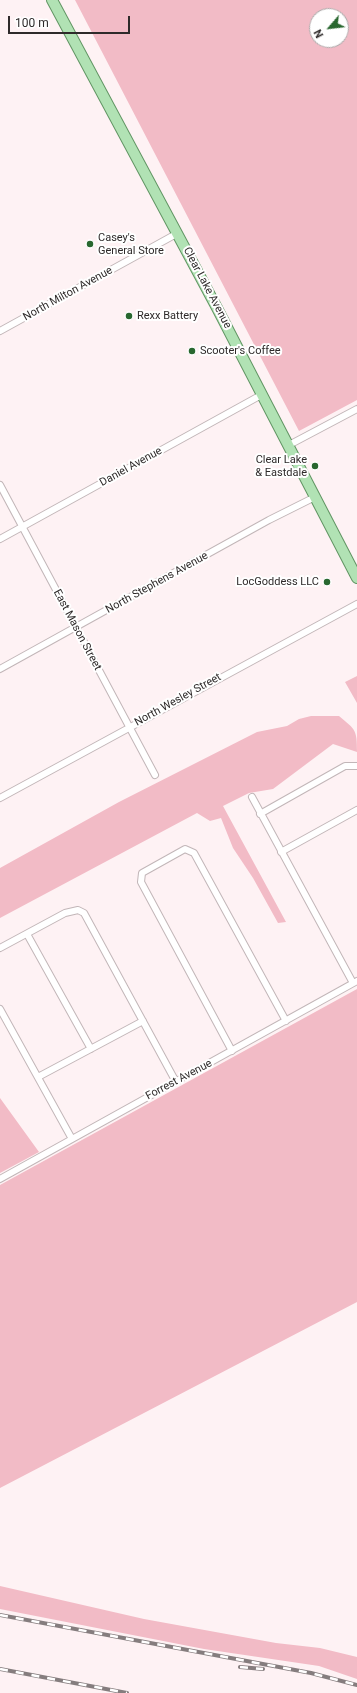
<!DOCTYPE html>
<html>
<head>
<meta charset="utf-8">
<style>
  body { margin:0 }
  #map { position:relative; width:357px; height:1693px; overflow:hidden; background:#fef2f4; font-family:Roboto,sans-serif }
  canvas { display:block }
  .north { position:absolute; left:309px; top:8px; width:40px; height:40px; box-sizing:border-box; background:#fff; border:1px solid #abaaaa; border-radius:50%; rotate:242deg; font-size:11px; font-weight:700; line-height:16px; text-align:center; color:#2e2a2a }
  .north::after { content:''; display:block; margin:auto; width:14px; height:18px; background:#28672f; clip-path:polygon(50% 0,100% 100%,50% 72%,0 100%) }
  .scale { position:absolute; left:8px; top:16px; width:122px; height:18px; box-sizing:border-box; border:2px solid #2e2a2a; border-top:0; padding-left:5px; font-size:12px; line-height:14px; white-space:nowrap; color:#2e2a2a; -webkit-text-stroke:3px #fff; paint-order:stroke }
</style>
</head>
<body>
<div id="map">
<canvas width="357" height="1693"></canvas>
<div class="north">N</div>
<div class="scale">100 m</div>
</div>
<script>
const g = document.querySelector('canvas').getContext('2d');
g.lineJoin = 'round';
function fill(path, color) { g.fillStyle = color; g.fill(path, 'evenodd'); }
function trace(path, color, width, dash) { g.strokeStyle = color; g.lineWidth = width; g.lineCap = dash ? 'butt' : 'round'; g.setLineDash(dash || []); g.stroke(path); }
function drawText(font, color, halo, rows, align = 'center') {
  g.font = font + ' Roboto,sans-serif'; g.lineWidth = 4; g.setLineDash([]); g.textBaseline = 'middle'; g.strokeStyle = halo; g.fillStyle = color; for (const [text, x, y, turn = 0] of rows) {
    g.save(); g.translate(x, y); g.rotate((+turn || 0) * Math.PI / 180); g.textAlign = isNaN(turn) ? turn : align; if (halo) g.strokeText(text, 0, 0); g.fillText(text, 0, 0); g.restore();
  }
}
const green = new Path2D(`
  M75,0h282v400l-58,31zM317,16h24v24h-24z
  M357,676v27l-12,-21z
  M311,716h28c17,14 18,14 18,36l-24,-8 -60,45 -24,4 -26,13 63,116 -8,1 -25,-45 -20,-30 -12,-30 -11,3 -13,-8 -197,105v-50l119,-66 138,-70 30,-6 12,-7z
  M357,989v313l-357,186v-303z
  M0,1098l39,54 -39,21z
  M0,1586l144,33 132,24 44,5 37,9v22l-38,-13 -115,-17 -204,-40z`);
const minor = new Path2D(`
  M0,331l178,-98
  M289,445l68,-36
  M0,485l155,290
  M0,539l263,-145
  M0,669l269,-149 46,-23
  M252,797l101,186
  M0,798l357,-194
  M260,814l85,-48h12
  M281,852l76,-42
  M27,934l64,115
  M0,948l65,-35 13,-3 6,3 92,169
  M0,1009l72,130
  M232,1051l-91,-169 1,-9 43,-24 9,4 92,168
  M38,1077l105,-56
  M0,1179l357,-198`);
const primary = new Path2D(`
  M52,0l165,308 140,270`);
const rail = new Path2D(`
  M0,1615l311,58 46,12
  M240,1667l23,2
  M0,1669l127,24`);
const markers = [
  [90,244,4,"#28672f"],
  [129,316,4,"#28672f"],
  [192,351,4,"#28672f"],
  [315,466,4,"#28672f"],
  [327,582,4,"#28672f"]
];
const poiNames = [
  ["Casey's",98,238],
  ["General Store",98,251],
  ["Rexx Battery",137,316],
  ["Scooter's Coffee",200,351],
  ["Clear Lake",307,460,"right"],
  ["& Eastdale",307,473,"right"],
  ["LocGoddess LLC",319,582,"right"]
];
const streetNames = [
  ["Clear Lake Avenue",207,288,62],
  ["North Milton Avenue",68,294,-29],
  ["Daniel Avenue",131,467,-29],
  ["North Stephens Avenue",157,583,-29],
  ["East Mason Street",77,630,62],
  ["North Wesley Street",178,700,-29],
  ["Forrest Avenue",179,1080,-28]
];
fill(green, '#f2bbc6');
trace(minor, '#c2b6b8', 8);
trace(primary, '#619563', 12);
trace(minor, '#fff', 6);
trace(primary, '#b1e2b4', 10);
trace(rail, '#857d7e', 4);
trace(rail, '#fff', 2.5, [8]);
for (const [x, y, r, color] of markers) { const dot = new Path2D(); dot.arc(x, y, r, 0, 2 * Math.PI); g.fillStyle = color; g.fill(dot); trace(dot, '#fff', 1.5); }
drawText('11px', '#2e2a2a', '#fff', poiNames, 'left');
drawText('11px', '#2e2a2a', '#fff', streetNames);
</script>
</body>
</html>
